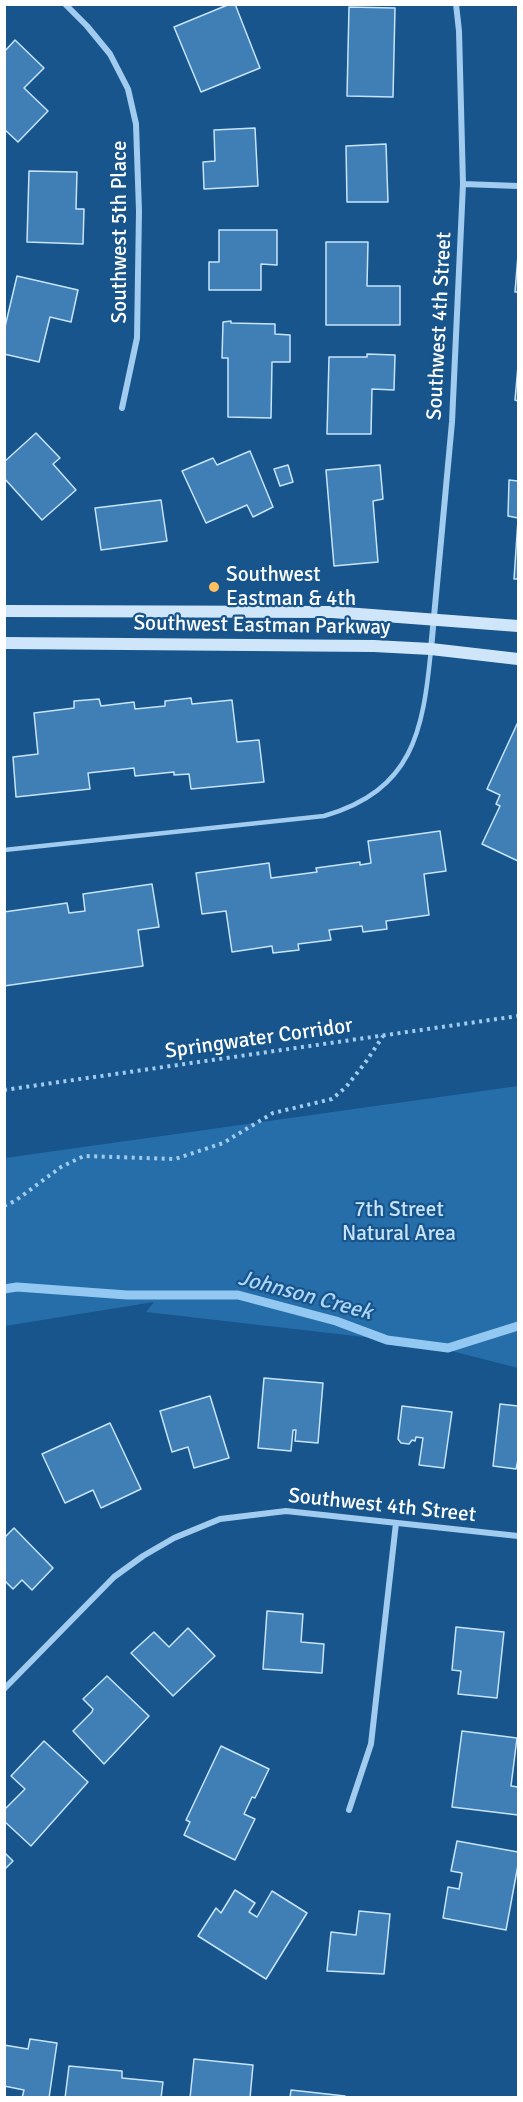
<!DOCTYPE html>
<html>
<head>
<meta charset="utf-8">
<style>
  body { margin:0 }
  #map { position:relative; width:523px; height:2102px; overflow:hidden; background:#17558c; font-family:Signika,sans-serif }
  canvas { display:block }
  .frame { position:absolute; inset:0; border:6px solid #fff; pointer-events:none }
</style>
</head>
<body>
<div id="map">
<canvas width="523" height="2102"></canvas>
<div class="frame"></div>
</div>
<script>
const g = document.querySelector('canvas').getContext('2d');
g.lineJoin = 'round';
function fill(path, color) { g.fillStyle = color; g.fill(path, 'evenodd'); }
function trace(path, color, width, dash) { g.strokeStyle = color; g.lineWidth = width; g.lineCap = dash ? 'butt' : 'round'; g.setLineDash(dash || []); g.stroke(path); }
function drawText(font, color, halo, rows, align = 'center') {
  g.font = font + ' Signika,sans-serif'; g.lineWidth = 4.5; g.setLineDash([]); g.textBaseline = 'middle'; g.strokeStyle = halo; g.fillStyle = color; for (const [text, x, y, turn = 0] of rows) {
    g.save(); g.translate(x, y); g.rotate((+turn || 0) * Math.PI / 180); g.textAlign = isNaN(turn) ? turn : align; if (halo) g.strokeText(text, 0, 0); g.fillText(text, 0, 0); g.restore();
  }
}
const green = new Path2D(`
  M518,1086v282l-78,-20 -6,-3 -288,-33 8,-10 -149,24v-168z`);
const stream = new Path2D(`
  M4,1289l13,-2 110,8h111l98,26 51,19 61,8 70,-22`);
const building = new Path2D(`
  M230,4h5l25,64 -59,24 -27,-65z
  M349,7l46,1 -2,89 -46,-1z
  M15,40l29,28 -20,20 24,23 -30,31 -14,-13v-77z
  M255,128l3,58 -54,3 -1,-27 12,-1 -1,-31z
  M386,144l2,58h-41l-1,-56z
  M29,171l48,1 -1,37h8l-1,35 -56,-2z
  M219,230h58v35l-16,-1v26h-52v-28h10z
  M326,242h42l-1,44h33v39h-74z
  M518,255v37h-3z
  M17,276l61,14 -7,32 -21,-5 -11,45 -35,-8v-23z
  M231,321v2l44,1v10l15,1v27h-18l-1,56 -43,-1v-59h-6l1,-36z
  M367,354l28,1 -1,35 -22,-1 -1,45h-44l2,-77h38z
  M518,366v35l-3,-1z
  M36,433l24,25 -7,6 23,26 -34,30 -38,-42v-16z
  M250,451l23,56 -20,10 -6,-12 -41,18 -24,-52 31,-13 4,7z
  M288,465l5,17 -13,4 -6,-17z
  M380,465l3,34 -10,2 5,61 -44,4 -8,-96z
  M509,480l9,1v37l-10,-2z
  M161,500l6,41 -66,9 -6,-42z
  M518,520v59h-4z
  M191,698l1,6 40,-4 5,42 22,-2 5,42 -73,7 -2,-15 -15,1v-3l-39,4 -1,-8 -46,5 2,16 -74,8 -3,-40 25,-3 -4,-41 40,-5v-7l25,-2 2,7 33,-4 1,7 30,-3v-5z
  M518,722v139l-36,-17 18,-38 -4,-2 4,-9 -13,-6z
  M440,831l6,40 -22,3 5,41 -43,6 1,8 -24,3 -1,-6 -33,4 2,10 -33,4 1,6 -26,3 -1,-7 -40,6 -6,-41 -24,3 -6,-41 73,-10 2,15 46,-6 -1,-4 44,-6v3l11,-2 -3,-22z
  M152,884l7,43 -21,3 5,36 -139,20v-74l63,-9 2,10 16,-2 -2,-17z
  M264,1378l59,5 -5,60 -23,-2 1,-11h-3l-2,21 -33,-3z
  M210,1396l19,62 -35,10 -6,-21 -16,5 -12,-41z
  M500,1404l18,2v54l-2,9 -23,-3z
  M402,1406l50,6 -8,56 -25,-3 4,-27 -7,-1 -1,4 -3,-1 -3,4 -8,-1 -3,-4z
  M110,1423l31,66 -40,19 -8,-18 -28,13 -23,-49z
  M14,1528l39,40 -21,22 -10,-10 -9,9 -9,-9v-42z
  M267,1611l36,3 -2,28 23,2 -2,29 -59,-4z
  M456,1627l48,5 -7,66 -39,-4 3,-23 -9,-1z
  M188,1628l27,28 -42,40 -42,-43 23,-21 15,15z
  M107,1676l42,40 -45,48 -31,-33 19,-19 1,-3 -10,-10z
  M462,1731l55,7 -6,48 7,1v28l-66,-8z
  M44,1741l44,41 -57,64 -27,-25v-11l21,-21 -14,-13z
  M221,1746l48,23 -14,29 -3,-1 -8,17 11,5 -20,41 -51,-25 6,-13 -4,-2z
  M457,1841l61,11v13l-12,65 -63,-12 5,-31 11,2 3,-16 -11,-2z
  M4,1852l9,9 -9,9z
  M235,1890l20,13 -6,9 8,5 15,-26 35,22 -41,66 -68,-43 18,-28 5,5z
  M359,1911l31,3 -6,60 -57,-3 4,-39 25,3z
  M30,2039l27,4 -8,55h-27l2,-8 -20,-4v-41l24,4z
  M194,2059l59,6 -3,33h-60z
  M69,2066l53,5v7l41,4 -2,16h-96z
  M291,2090l54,6v2h-55z`);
const path = new Path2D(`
  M4,1090l514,-74
  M4,1206l11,-5 46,-34 23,-11 91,3 48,-16 50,-30 59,-14 14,-12 19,-24 18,-27`);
const lane = new Path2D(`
  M4,850l320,-34c89,-26 99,-84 107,-167`);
const street = new Path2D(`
  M65,4l22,22 23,28 18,35 8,35 3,87 -2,127 -15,70
  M463,184l55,2
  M431,649l21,-227 11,-238 -4,-153 -3,-27
  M4,1689l110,-112 29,-21 31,-18 46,-19 66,-8 232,25
  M349,1810l22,-66 25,-221`);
const secondary = new Path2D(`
  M4,611l328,1 186,14
  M4,643l370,3 57,3 87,10`);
const markers = [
  [214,587,6,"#ffc15f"]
];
const streetNames = [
  ["Southwest 5th Place",120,232,-90],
  ["Southwest 4th Street",440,326,-87],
  ["Southwest Eastman Parkway",262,626,1],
  ["Springwater Corridor",259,1039,-8],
  ["Southwest 4th Street",382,1506,6]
];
const poiNames = [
  ["Southwest",226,575],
  ["Eastman & 4th",226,599]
];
const parkNames = [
  ["7th Street",399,1210],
  ["Natural Area",399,1234]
];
const waterNames = [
  ["Johnson Creek",305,1296,15]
];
fill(green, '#266ea9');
trace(stream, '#93c8f2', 9);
fill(building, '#3f7fb5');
trace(building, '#c7e4fb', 1.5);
trace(path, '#a1ccef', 4, [3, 4.5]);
trace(lane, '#a1ccef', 4.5);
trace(street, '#a1ccef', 6);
trace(secondary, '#cfe6fa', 12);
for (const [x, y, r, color] of markers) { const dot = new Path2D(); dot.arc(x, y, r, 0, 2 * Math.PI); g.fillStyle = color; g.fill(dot); trace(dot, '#17558c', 2); }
drawText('21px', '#fff', '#17558c', streetNames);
drawText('21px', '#fff', '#17558c', poiNames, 'left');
drawText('21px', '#c7e4fb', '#17558c', parkNames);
drawText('italic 22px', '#add5f6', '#17558c', waterNames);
</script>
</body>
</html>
